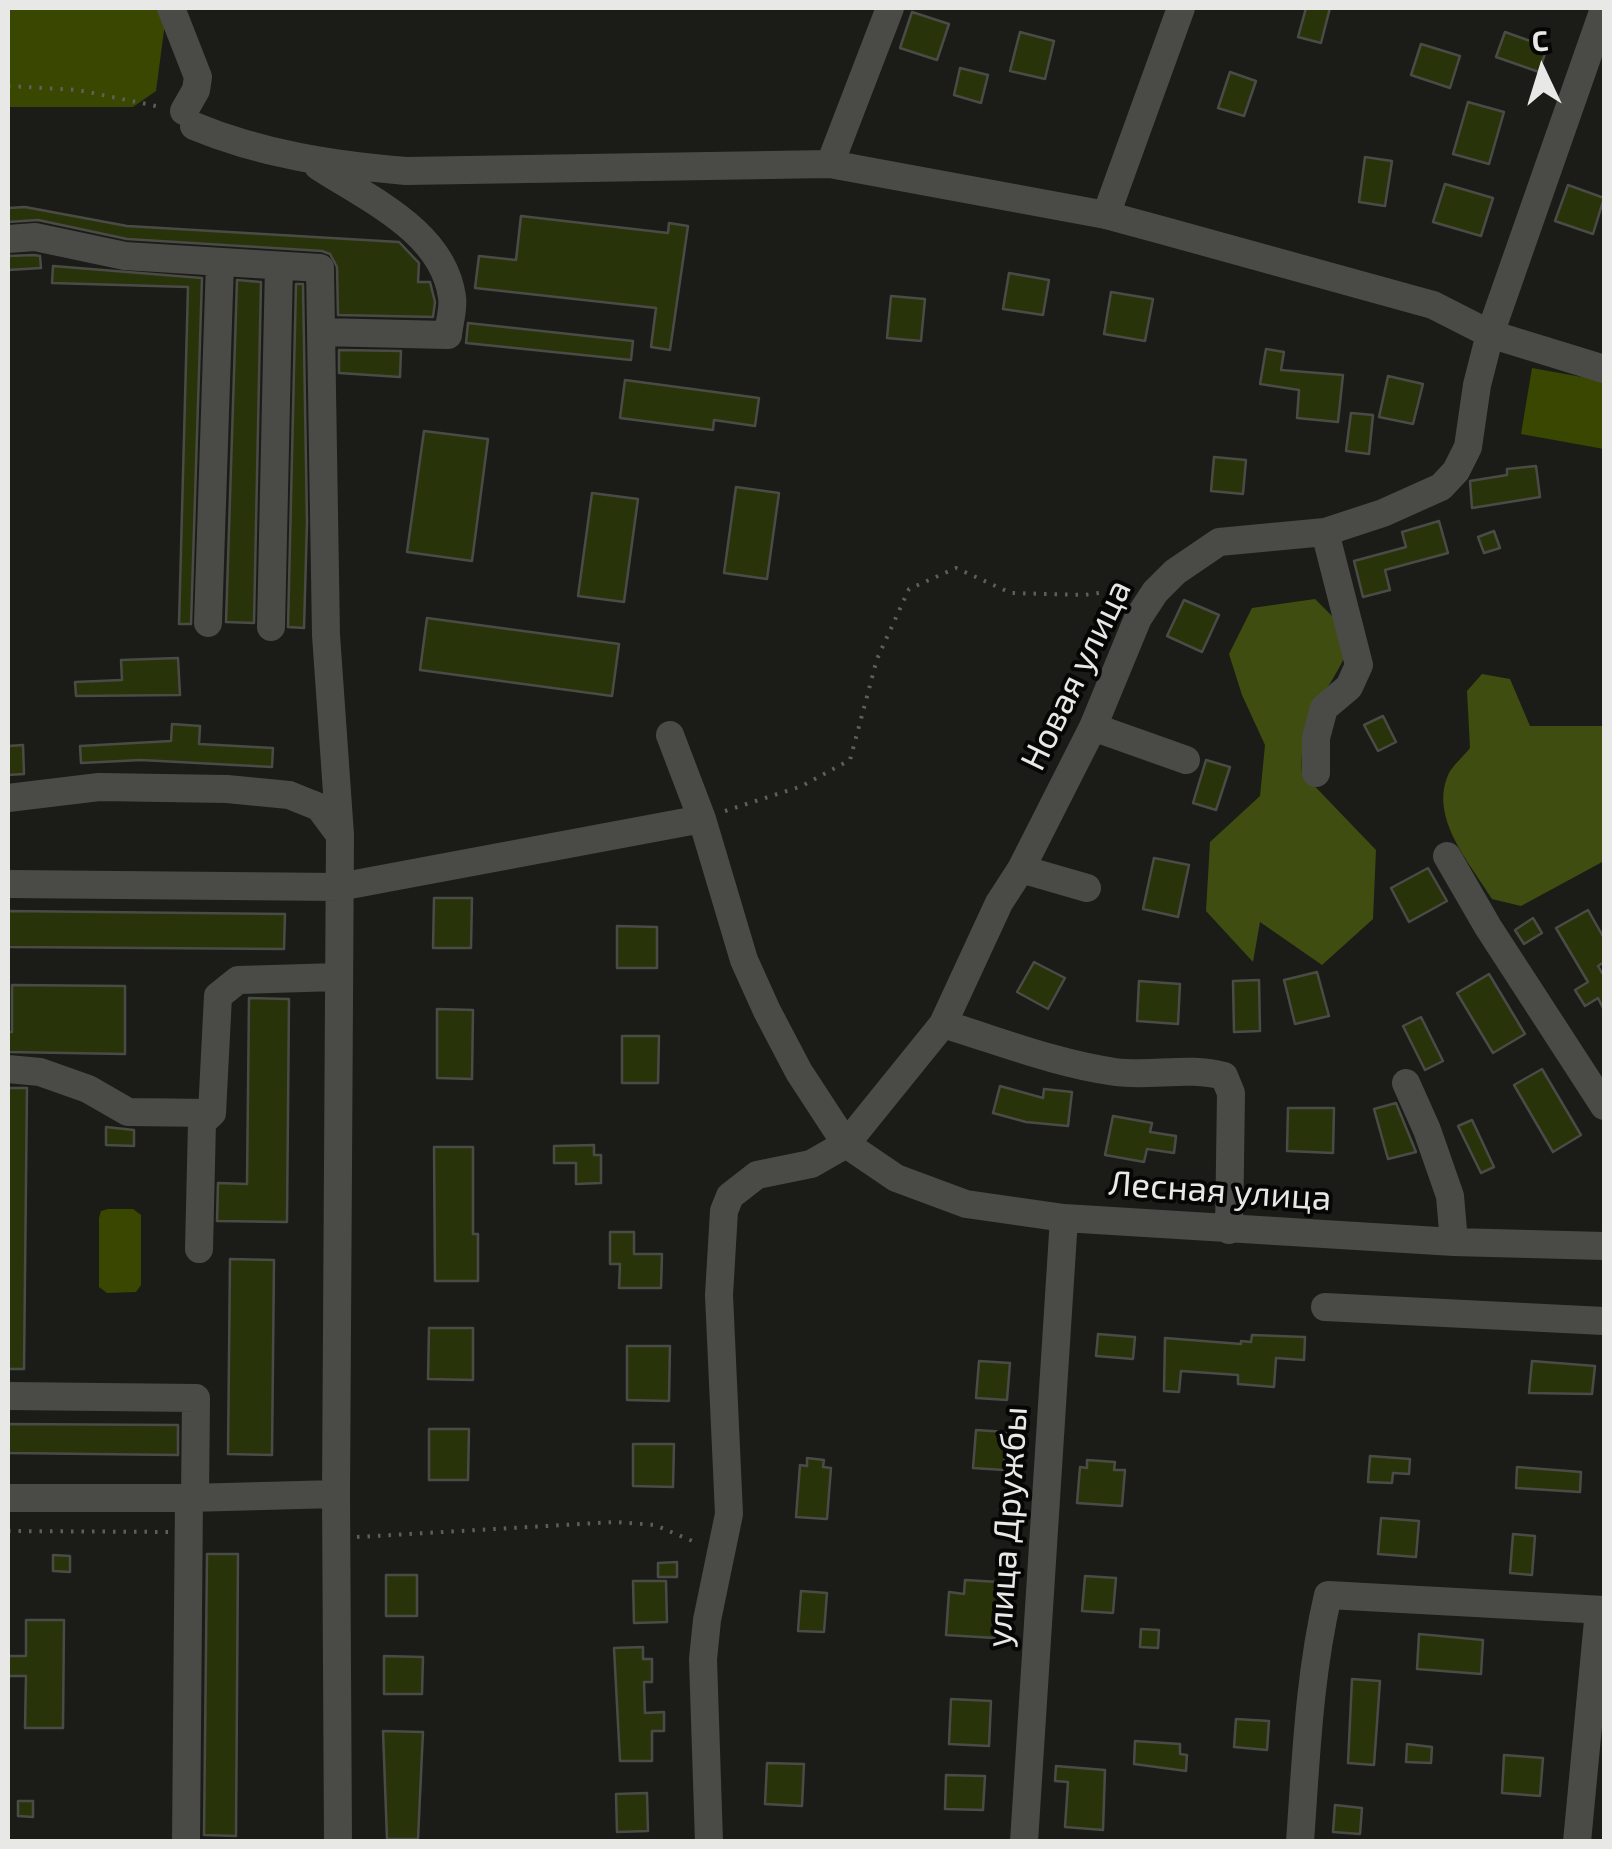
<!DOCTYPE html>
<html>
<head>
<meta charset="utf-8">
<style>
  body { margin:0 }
  #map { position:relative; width:1612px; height:1849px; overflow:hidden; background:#1b1c18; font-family:"Exo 2",sans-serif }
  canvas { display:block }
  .frame { position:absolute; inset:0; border:10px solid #e8e9e6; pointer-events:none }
  .north { position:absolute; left:1492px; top:20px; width:100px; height:100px; -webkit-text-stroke:8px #060705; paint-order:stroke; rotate:356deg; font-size:28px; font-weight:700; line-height:40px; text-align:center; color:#e8e9e6 }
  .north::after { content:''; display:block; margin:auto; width:35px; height:45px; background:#e8e9e6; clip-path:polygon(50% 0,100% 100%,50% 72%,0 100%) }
</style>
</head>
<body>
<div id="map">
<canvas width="1612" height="1849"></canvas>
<div class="frame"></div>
<div class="north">С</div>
</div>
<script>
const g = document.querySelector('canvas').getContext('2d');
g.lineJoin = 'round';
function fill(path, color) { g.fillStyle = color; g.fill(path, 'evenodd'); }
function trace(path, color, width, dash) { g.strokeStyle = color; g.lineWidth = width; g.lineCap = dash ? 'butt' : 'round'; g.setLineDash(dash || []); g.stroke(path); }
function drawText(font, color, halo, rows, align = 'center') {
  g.font = font + ' "Exo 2",sans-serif'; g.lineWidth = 8; g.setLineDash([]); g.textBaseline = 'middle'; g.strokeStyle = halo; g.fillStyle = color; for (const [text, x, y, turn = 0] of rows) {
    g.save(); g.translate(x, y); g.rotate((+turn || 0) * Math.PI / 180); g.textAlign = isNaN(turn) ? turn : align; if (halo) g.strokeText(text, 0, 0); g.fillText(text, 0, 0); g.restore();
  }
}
const green = new Path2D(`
  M8,8h155l2,15 -9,68 -23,16h-125z
  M1532,368l72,13v68l-83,-15z
  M108,1209h25l8,6v70l-5,7 -29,1 -8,-6v-69l2,-7z`);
const forest = new Path2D(`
  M1315,599l18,18 13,37c-24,51 -46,58 -44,119l74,77 -3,69 -51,46 -62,-43 -7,40 -47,-51 4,-69 50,-46 5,-51 -23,-50 -13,-41 23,-46z
  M1482,674l28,5 20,47h74v135l-83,45 -29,-7c-22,-36 -64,-82 -43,-126 5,-9 15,-17 21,-25l-3,-57z`);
const building = new Path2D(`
  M1306,8h24l-9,35 -23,-6z
  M912,12l37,12 -12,36 -37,-12z
  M1020,32l34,9 -9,38 -35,-8z
  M1505,32l42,15 -8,25 -43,-15z
  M1421,44l39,12 -10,32 -39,-13z
  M960,68l28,7 -7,28 -27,-8z
  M1230,72l26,9 -12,35 -26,-8z
  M1468,102l36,10 -15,52 -36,-10z
  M1365,157l27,4 -7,45 -26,-4z
  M1445,184l48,14 -12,38 -48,-14z
  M1568,185l36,13 -11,36 -38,-13z
  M25,207l102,19 272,16 20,21 -1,19h12l5,20 -2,15 -95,-2 -1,-48 -7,-13 -8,-3 -195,-12 -89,-19 -30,2v-14z
  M521,216l147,17 1,-10 19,3 -18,124 -19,-3 5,-39 -181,-20 4,-32 37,4z
  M34,255l6,1 1,12 -33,2v-14z
  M53,266l149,12 -11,346h-12l9,-337 -136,-4z
  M1009,273l40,7 -6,35 -40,-6z
  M237,280l24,2 -7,341 -28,-1z
  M296,284h7l4,238 -3,106 -16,-1z
  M1111,292l42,7 -8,42 -41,-7z
  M891,296l34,3 -4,42 -34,-3z
  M468,323l165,18 -2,19 -165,-17z
  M1266,349l18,3 -3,18 62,5 -5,47 -41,-4 2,-28 -39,-6z
  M339,350l62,1 -1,26 -61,-4z
  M1388,376l35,8 -10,40 -34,-7z
  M625,380l134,18 -4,28 -41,-6 -1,10 -93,-12z
  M1351,413l22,2 -4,39 -23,-3z
  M424,431l64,8 -16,122 -65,-9z
  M1214,457l32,3 -3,34 -32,-3z
  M1536,466l4,31 -68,11 -2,-27 37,-6v-6z
  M736,487l43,6 -12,86 -43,-6z
  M592,493l46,6 -14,103 -46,-6z
  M1439,521l9,32 -63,17 5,20 -27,7 -9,-36 52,-14 -4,-15z
  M1494,531l6,17 -16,5 -6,-16z
  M1184,600l35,15 -17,37 -35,-16z
  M427,618l192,26 -7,52 -192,-26z
  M178,658l2,37 -104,1 -1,-14 47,-2 -1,-20z
  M1383,716l13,26 -18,9 -14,-26z
  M172,724l28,2 -1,18 74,4 -1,19 -131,-7 -60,3 -1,-17 91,-5z
  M23,745l1,29 -16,1v-29z
  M1206,760l24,7 -14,43 -23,-7z
  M1154,858l35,7 -11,52 -35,-8z
  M1428,868l19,33 -38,21 -18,-34z
  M434,898h38l-1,50h-38z
  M1588,910l16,28v24l-6,4 4,7 2,-1v38l-6,-12 -13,8 -10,-16 13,-8 -32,-54z
  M8,911l277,3 -1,35 -276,-2z
  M1533,918l9,15 -18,11 -9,-14z
  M617,926l40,1v41h-40z
  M1034,962l31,16 -17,31 -31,-17z
  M1317,972l12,44 -34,8 -11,-44z
  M1489,974l36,60 -32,19 -36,-60z
  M1259,980l1,51 -26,1 -1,-51z
  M1139,981l41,3 -2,40 -41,-3z
  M12,985l113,1v68l-117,-2v-20h4z
  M249,998l40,1 -2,223 -70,-1 1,-38 29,1z
  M437,1009l36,1 -1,69 -35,-1z
  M1421,1017l22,44 -18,9 -22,-44z
  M622,1036h37l-1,47h-36z
  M1542,1069l39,66 -28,17 -39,-67z
  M1000,1086l43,12 1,-9 28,3 -4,34 -42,-4 -33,-9z
  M8,1088h19l-3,281h-16z
  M1396,1103l20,49 -28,7 -14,-50z
  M1288,1108h46l-1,45 -46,-2z
  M1113,1116l39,7 -2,9 26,4 -2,17 -27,-4 -3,13 -39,-7z
  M1472,1120l22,47 -13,6 -23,-47z
  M106,1127l28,3v16l-28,-1z
  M594,1145v10h7v28l-25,1v-21h-22v-17z
  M434,1147h39v87h5v47h-43z
  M610,1232h24v22h28l-1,34h-42l1,-24h-10z
  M230,1259l44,1 -2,195 -44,-1z
  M429,1328h44v52l-45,-1z
  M1098,1334l37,3 -2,22 -37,-3z
  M1252,1335l53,2 -1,23 -28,-2 -2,29 -36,-3v-9l-57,-4 -2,21 -15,-1 1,-53 76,6v-3l10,1z
  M627,1346h43l-1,55 -42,-1z
  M979,1361l31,2 -3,37 -31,-2z
  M1532,1361l63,5 -3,28 -63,-1z
  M8,1424l170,1v30l-170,-2z
  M429,1429h40l-1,51h-39z
  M976,1430l31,2 -3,38 -31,-2z
  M633,1444h41l-1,43 -40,-1z
  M1370,1456l40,3 -1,15 -16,-1 -1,10 -24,-1z
  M807,1458l17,2 -1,7 8,1 -4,51 -31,-2 4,-52 7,1z
  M1087,1460l28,2 -1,8h11l-3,36 -45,-3 3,-36 7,1z
  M1517,1467l64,5 -1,20 -64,-4z
  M1381,1518l38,3 -3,36 -38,-3z
  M1513,1534l22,2 -3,39 -22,-2z
  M207,1554h31l-2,282 -32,-1z
  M53,1555l17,1v16l-17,-1z
  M677,1562v15h-19v-14z
  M386,1575h31v41h-31z
  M1085,1576l31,2 -3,35 -31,-2z
  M965,1580l34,2 -4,56 -49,-3 3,-43 15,2z
  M633,1581h33l1,41 -33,1z
  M801,1591l26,2 -3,39 -26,-1z
  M26,1620h38l-1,108h-38l1,-52h-18v-20h18z
  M1141,1629l18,1 -1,18 -18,-1z
  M1419,1634l64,6 -2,34 -64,-5z
  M643,1647v12h9v23h-8l1,31 19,-1v19h-12v30h-32l-6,-113z
  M384,1656l39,1 -1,37h-38z
  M1352,1679l28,2 -6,84 -26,-2z
  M951,1699l40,2 -2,45 -40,-2z
  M1236,1719l33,2 -2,29 -33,-3z
  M383,1731l40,1 -5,107h-31z
  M1135,1741l45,3v10l7,1 -1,16 -52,-7z
  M1407,1744l25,3 -1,16 -25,-1z
  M1504,1755l39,3 -3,38 -38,-3z
  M767,1763l37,1 -2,42 -37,-2z
  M1056,1766l49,4 -2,60 -38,-3 3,-45 -13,-1z
  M946,1775l39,1 -2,34 -38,-1z
  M647,1793l1,38 -31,1 -1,-38z
  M18,1801h15v16l-15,-1z
  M1335,1805l27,3 -2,26 -27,-2z`);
const path = new Path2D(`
  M8,86l70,4 83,17
  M725,811l77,-25 48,-26 27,-101 32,-70 47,-21 55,25 73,2 44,-6
  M8,1531l160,1
  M357,1537l258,-15 40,3 42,18`);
const minor = new Path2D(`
  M171,8l27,69 -2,13 -12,21
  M194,126c67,28 140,39 212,45l424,-7 276,51 59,16 268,74 57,29 114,35
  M830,164l60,-156
  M318,166c50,33 125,65 134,131 2,11 -3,26 -4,38l-127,-3
  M1106,215l75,-207
  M8,239l27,-2 90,19 195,12 6,367 14,200 -4,659 2,348
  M208,623l12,-361
  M271,627l8,-361
  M1093,727l93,33
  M670,735l32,84 42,141 23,51 32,61 47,72 50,34 70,26 98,14 390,24 150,4
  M1316,773v-35l8,-30 25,-21 10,-22 -34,-133
  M8,798l91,-11 128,2 62,6 30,12 20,27
  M1447,856l41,71 116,179
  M1021,869l66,19
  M8,884l331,3 363,-68
  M943,1024c56,17 114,40 172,48 36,5 74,-6 109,4l7,17 -2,137
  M8,1069l32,3 48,17 40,23 84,1
  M1406,1083l21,47 23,66 4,46
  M199,1249l3,-127 10,-9 6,-117 20,-16 100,-3
  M1325,1307l279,14
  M8,1396l188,2 -1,100
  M8,1498h181l147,-4
  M186,1842l3,-344
  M709,1842l-6,-183 4,-39 22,-106 -10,-219 5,-84 6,-15 27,-21 54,-11 35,-20 97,-120 56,-121 22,-34 72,-142 45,-109 17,-26 20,-20 44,-30 106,-10 58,-19 58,-26 15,-16 12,-24 9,-62 13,-51 114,-325
  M1024,1842l40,-624
  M1300,1842c6,-83 9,-166 28,-247l276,15
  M1577,1842l22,-232`);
const streetNames = [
  ["Новая улица",1076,675,-64],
  ["Лесная улица",1220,1191,4],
  ["улица Дружбы",1007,1527,-86]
];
fill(green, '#394700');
fill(forest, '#3f4d11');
fill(building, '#293309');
trace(building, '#4a4b47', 2.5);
trace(path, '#5e5f5b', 4, [2.5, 8]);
trace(minor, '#4a4b47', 28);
drawText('35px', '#e8e9e6', '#060705', streetNames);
</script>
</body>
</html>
